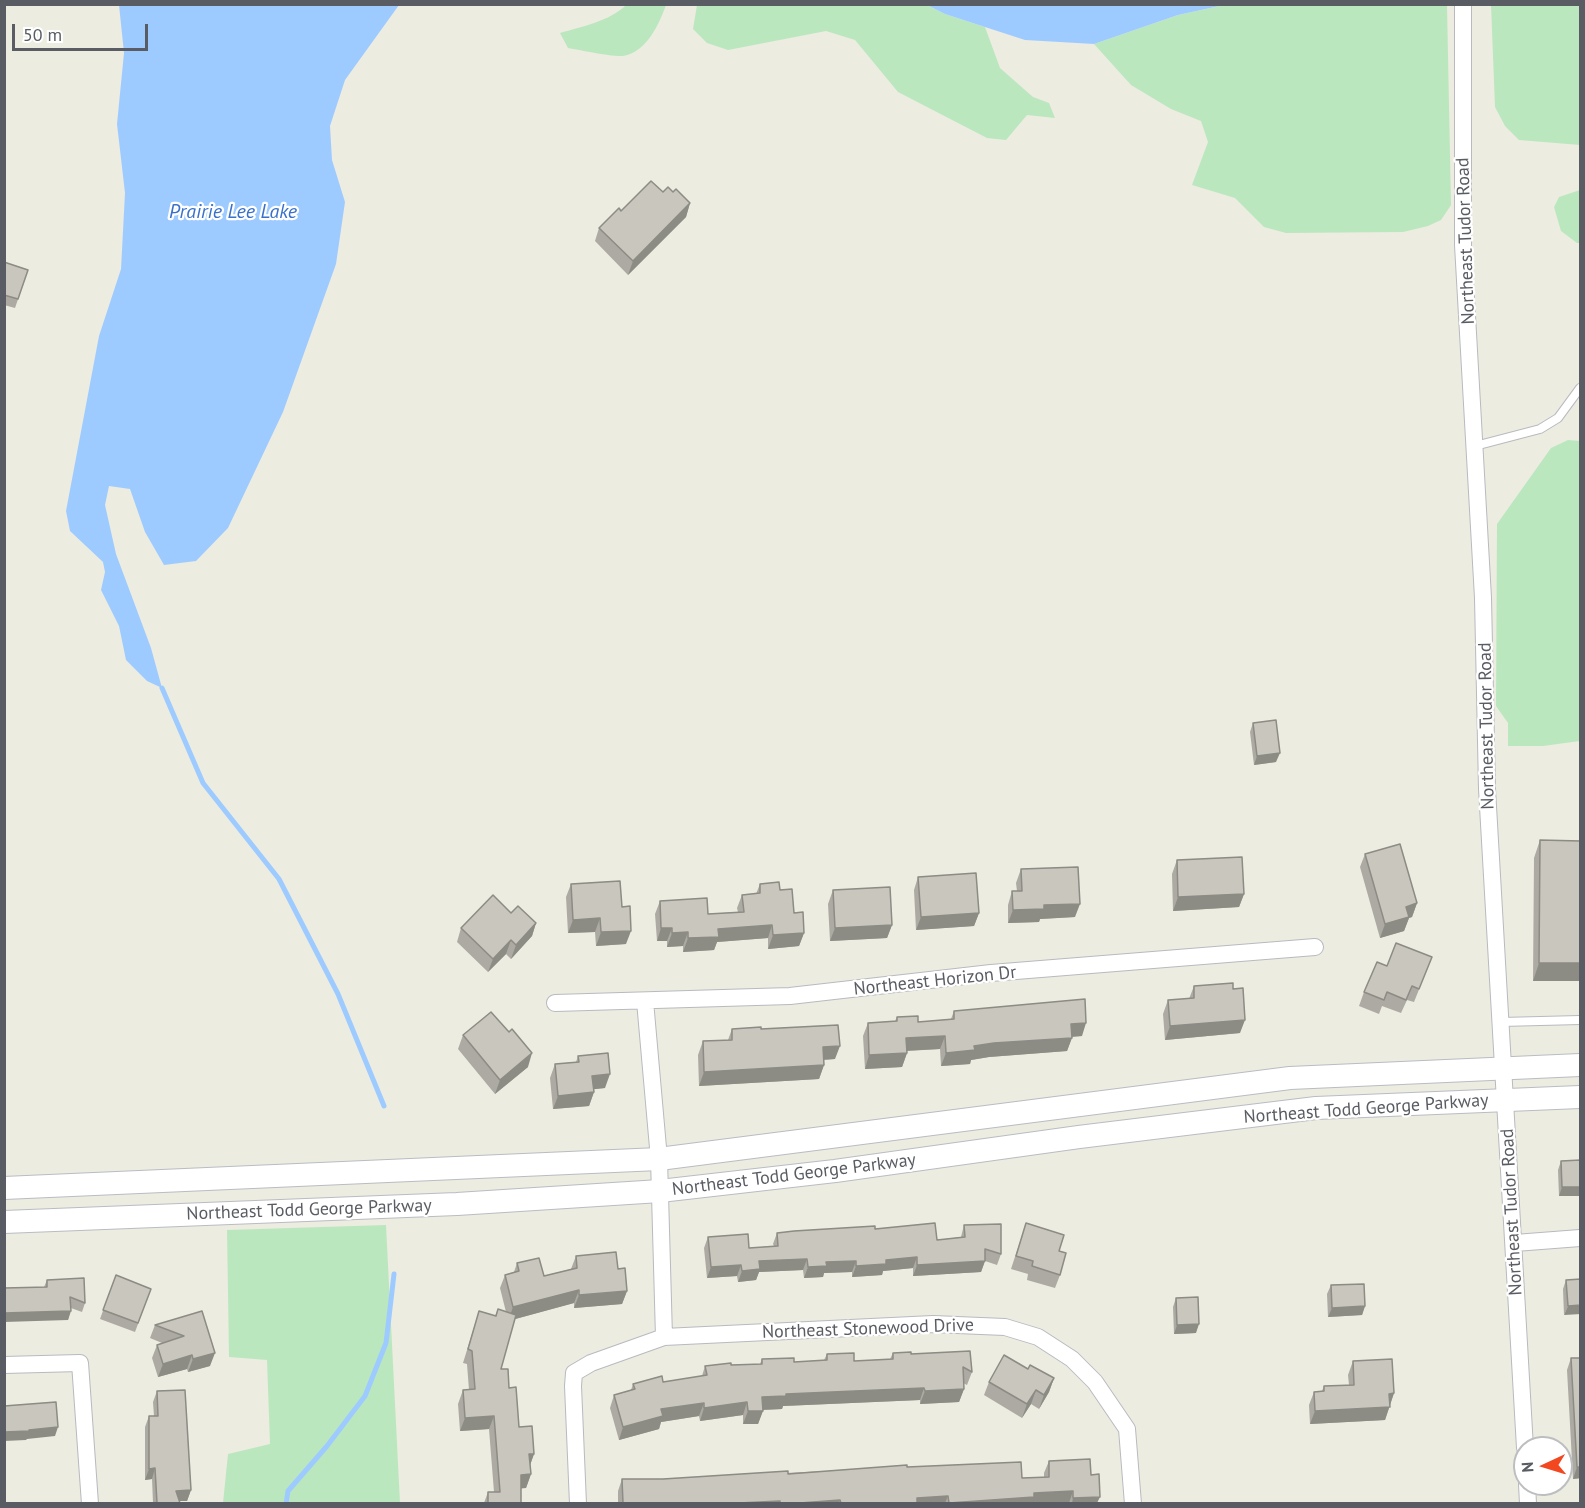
<!DOCTYPE html>
<html>
<head>
<meta charset="utf-8">
<style>
  body { margin:0 }
  #map { position:relative; width:1585px; height:1508px; overflow:hidden; background:#edece0; font-family:"PT Sans",sans-serif }
  canvas { display:block }
  .frame { position:absolute; inset:0; border:6px solid #595c62; pointer-events:none }
  .north { position:absolute; left:1513px; top:1436px; width:60px; height:60px; box-sizing:border-box; background:#fff; border:2px solid #bdbec0; border-radius:50%; rotate:266deg; font-size:16px; font-weight:700; line-height:24px; text-align:center; color:#595c62 }
  .north::after { content:''; display:block; margin:auto; width:21px; height:27px; background:#f34720; clip-path:polygon(50% 0,100% 100%,50% 72%,0 100%) }
  .scale { position:absolute; left:12px; top:24px; width:136px; height:27px; box-sizing:border-box; border:3px solid #595c62; border-top:0; padding-left:8px; font-size:18px; line-height:21px; white-space:nowrap; color:#595c62; -webkit-text-stroke:4px #fff; paint-order:stroke }
</style>
</head>
<body>
<div id="map">
<canvas width="1585" height="1508"></canvas>
<div class="frame"></div>
<div class="north">N</div>
<div class="scale">50 m</div>
</div>
<script>
const g = document.querySelector('canvas').getContext('2d');
g.lineJoin = 'round';
function fill(path, color) { g.fillStyle = color; g.fill(path, 'evenodd'); }
function trace(path, color, width, dash) { g.strokeStyle = color; g.lineWidth = width; g.lineCap = dash ? 'butt' : 'round'; g.setLineDash(dash || []); g.stroke(path); }
function drawText(font, color, halo, rows, align = 'center') {
  g.font = font + ' "PT Sans",sans-serif'; g.lineWidth = 4.5; g.setLineDash([]); g.textBaseline = 'middle'; g.strokeStyle = halo; g.fillStyle = color; for (const [text, x, y, turn = 0] of rows) {
    g.save(); g.translate(x, y); g.rotate((+turn || 0) * Math.PI / 180); g.textAlign = isNaN(turn) ? turn : align; if (halo) g.strokeText(text, 0, 0); g.fillText(text, 0, 0); g.restore();
  }
}
const green = new Path2D(`
  M626,5h40c-7,19 -19,47 -43,51 -12,1 -42,-6 -55,-8l-8,-15c21,-6 50,-12 66,-28z
  M697,5h230l18,9 40,13 15,41 33,29 16,6 6,15 -28,-3 -21,25 -19,-2 -89,-46 -43,-52 -29,-9 -98,19 -21,-7 -14,-14z
  M1224,5h223l4,200 -10,15 -13,6 -25,6 -117,1 -22,-6 -29,-29 -43,-13 16,-43 -7,-21 -30,-12 -40,-24 -37,-41 84,-29z
  M1491,5h89v140l-61,-5 -14,-14 -10,-19z
  M1580,190v53h-3l-16,-12 -7,-24 5,-10z
  M1568,440l12,1v300l-37,5h-35v-23l-12,-17 1,-182 54,-76z
  M386,1225l14,278h-177l5,-49 42,-10 -3,-84 -38,-3 -2,-127z`);
const water = new Path2D(`
  M119,5h280l-54,75 -15,46 2,34 13,42 -9,62 -53,148 -55,116 -32,33 -32,4 -19,-33 -15,-43 -21,-3 -4,19 11,49 35,94 11,40 -15,-7 -21,-21 -7,-34 -18,-36 4,-18 -2,-10 -33,-31 -4,-20 33,-175 22,-67 4,-76 -8,-69 7,-71z
  M927,5h297l-46,10 -84,29 -69,-4 -80,-26z`);
const stream = new Path2D(`
  M162,688l41,95 76,96 59,115 46,112
  M286,1504l2,-13 39,-45 38,-50 21,-53 8,-69`);
const service = new Path2D(`
  M1475,446l65,-17 18,-11 22,-30
  M1501,1022l79,-2`);
const minor = new Path2D(`
  M1463,4v241l20,353 4,191 38,659
  M645,1001l14,158 5,178
  M555,1003l235,-7 201,-23 324,-26
  M1515,1243l65,-5
  M4,1365l76,-2 10,141
  M1527,1484l1,20
  M578,1504l-5,-118 1,-13 17,-10 73,-26 269,-13 72,3 33,10 34,22 23,23 32,47 6,75`);
const secondary = new Path2D(`
  M4,1188l655,-29 631,-81 290,-13
  M4,1222l453,-18 203,-13 175,-20 244,-34 237,-29 264,-11`);
const wall = new Path2D(`
  M663,192h10l17,11 -4,14 -58,58 -33,-34 4,-13 22,-17z
  M4,262l24,8 -13,38 -11,-3z
  M1253,723l23,39 -22,3 -4,-33z
  M1540,840l41,141h-48l1,-123z
  M1365,854l52,49 -5,14 -3,1 -5,13 -24,7 -20,-71z
  M1177,860l67,34 -5,13 -66,4 -1,-37z
  M1021,869l54,48 -35,2 -1,3 -31,1v-18l4,-14h5l-1,-8z
  M918,877l61,36 -5,13 -58,4 -2,-40z
  M571,884l51,23 4,37 -30,2 -1,-14 -27,1 -2,-36z
  M760,884l20,6 24,43 -5,13 -31,3v-11l-51,4 -3,8 -31,2v-6l-16,1v-6h-10l-2,-27 5,-13 48,13 30,-2 -1,-4 5,-13 14,-1z
  M833,890l59,35 -5,13 -57,3 -2,-37z
  M511,913l25,10 -4,13 -21,23 -5,-5 -18,18 -31,-30 4,-14z
  M1432,957l-18,45 -7,-2 -6,13 -19,-7 -3,8 -20,-8 5,-14 23,-26z
  M1194,986l39,3 7,44 -75,7 -2,-26 5,-14 21,-1z
  M954,1011l128,25 -10,1 -5,14 -78,6 -18,3 -1,4 -29,2 -1,-17 -33,2v2l-5,14 -37,2 -2,-33 5,-13 27,-2 2,-4 21,5 33,-3z
  M732,1029l103,30 -11,1v5l-5,14 -120,7 -1,-31 5,-14 25,-1z
  M463,1035l65,32 -33,27 -37,-45z
  M578,1056l27,32 -12,1 1,3 -5,14 -36,3 -3,-31 5,-14 21,-2z
  M1581,1160v36h-22l-1,-26 3,-9z
  M1026,1223l34,52 -5,13 -28,-8 1,-6 -17,-5z
  M964,1225l37,29 -4,11 -12,-4 -4,11 -68,4v-8l-30,3 -1,4 -30,2v-5l-28,1 -1,4 -19,1 -1,-8 -44,2 -3,8 -18,2 -1,-6 -30,2 -3,-30 4,-11 41,11 25,-2 -1,-2 4,-11 98,-4 62,11 24,-3z
  M576,1256l42,13 9,22 -5,13 -48,4v-5l-59,16 -14,50 8,19 10,39 15,27 -4,11 1,9 -5,14h-5v15h-37l4,-11h6l-5,-63 -29,2 -2,-27 5,-14h6l-2,-26 -4,-1 16,-52 16,5 3,-7 8,3 -6,-24 5,-13 9,-3 3,-9 27,13 27,-7z
  M116,1275l35,14 -16,43 -35,-13z
  M1581,1279l-17,36 -1,-26 3,-9z
  M47,1280l38,23 -3,9 -11,-4 -3,12 -24,-33z
  M1331,1285l34,21 -3,9 -34,2 -1,-23z
  M1176,1298l20,35 -22,1 -1,-27z
  M202,1311l8,55 -22,6 -1,-3 -29,8 -6,-19 5,-13 5,-2 -12,-5 5,-13z
  M970,1351l2,21 -5,13 -4,-2 1,6 -5,13 -39,2v-4l-137,6 -1,3 -19,1 -5,14h-15v-9l-43,6 -1,-5 -38,6 -2,7 -40,11 -9,-32 4,-13 17,-5 2,-6 30,-2 39,-6 3,-10 55,-2 2,-5 32,3 30,-2 3,-6 27,7 36,-2 3,-6 18,1z
  M1571,1358h10v120l-8,1 -6,-109z
  M1353,1361l41,32 -9,27 -75,4 -1,-19 5,-13 8,-1 2,-5 25,-1 -1,-10z
  M1054,1378l-5,14 -10,17 -8,-5 -9,14 -38,-23 5,-13z
  M157,1391l34,99 -4,11h-8l1,2h-27l-1,-24 -7,1v-53l4,-11h5l-1,-14z
  M1049,1461l42,14 6,28h-479v-12l4,-12h41l244,-12 115,11 22,-1v-4z`);
const shadedWall = new Path2D(`
  M690,203l-4,14 -58,58 5,-14z
  M1280,753l-4,9 -22,3 3,-9z
  M1244,894l-5,13 -66,4 5,-14z
  M1417,903l-5,14 -3,1 -5,13 -24,7 5,-14 21,-17z
  M1080,904l-5,13 -35,2 -1,3 -31,1 5,-13 31,-5z
  M979,913l-5,13 -58,4 5,-13z
  M600,918l-5,14 -27,1 5,-13z
  M536,923l-4,13 -21,23 5,-14z
  M772,925l-4,13 -51,4 -3,8 -31,2 5,-14 30,-9z
  M892,925l-5,13 -57,3 5,-13z
  M661,928h11l-5,13h-10z
  M631,931l-5,13 -30,2 5,-14z
  M688,932l-5,14 -16,1 5,-14z
  M804,933l-5,13 -31,3 5,-14z
  M511,940l-5,14 -18,18 5,-13z
  M1539,963h42v18h-48z
  M1245,1020l-5,13 -75,7 5,-14z
  M1086,1023l-4,13 -16,1 5,-13z
  M945,1036l-5,13 -39,2 5,-13z
  M1072,1038l-5,13 -78,6 -18,3 -1,4 -29,2 5,-13 28,-7 20,-3z
  M840,1046l-5,13 -17,1 5,-13z
  M532,1053l-4,14 -33,27 5,-14z
  M907,1053l-5,14 -37,2 4,-14z
  M824,1065l-5,14 -120,7 5,-14z
  M610,1074l-5,14 -18,2 5,-14z
  M594,1092l-5,14 -36,3 5,-13z
  M1562,1187h19v9h-22z
  M917,1257l-4,11 -30,3 -1,4 -30,2 4,-11 30,-6z
  M807,1259l-4,11 -44,2 -3,8 -18,2 4,-11 17,-10z
  M856,1261l-4,11 -28,1 -1,4 -19,1 4,-11 18,-5z
  M985,1261l-4,11 -68,4 4,-11z
  M741,1265l-4,11 -30,2 4,-11z
  M579,1290l-5,13 -66,18 5,-14z
  M627,1291l-5,13 -48,4 5,-13z
  M1581,1305v9l-17,1 4,-9z
  M1365,1306l-3,9 -34,2 4,-9z
  M71,1311l-3,9 -64,2v-9z
  M1199,1324l-3,9 -22,1 3,-9z
  M215,1353l-5,13 -22,6 5,-13z
  M192,1355l-5,14 -29,8 5,-13z
  M1054,1378l-5,14 -10,17 5,-14z
  M924,1388l-4,12 -137,6 -1,3 -24,1 4,-13 24,-3z
  M964,1389l-5,13 -39,2 5,-13z
  M1036,1390l-5,14 -9,14 5,-14z
  M1394,1393l-9,27 -75,4 5,-13 74,-17z
  M747,1402l-4,13 -43,6 4,-13z
  M704,1403l-5,13 -38,6 -2,7 -40,11 4,-13 38,-18z
  M748,1411h15l-5,13h-15z
  M494,1416l-5,13 -29,2 5,-13z
  M58,1427l-3,9 -28,3 -1,1 -22,1v-9z
  M529,1454h5l-5,14z
  M1577,1467h4v11l-8,1z
  M155,1468l-3,11 -7,1 4,-11z
  M531,1474l-5,14 -10,1 5,-14z
  M191,1490l-4,11h-15l4,-10z
  M1073,1491l-4,12h-120l85,-10z
  M948,1496l-3,7h-30l2,-5z
  M1100,1497l-3,6h-25l1,-5z
  M840,1500l-1,3h-39z
  M780,1501l-1,2h-40z`);
const building = new Path2D(`
  M651,181l12,11 5,-5 5,5 3,-3 14,14 -57,58 -34,-33 20,-20 2,3z
  M4,262l24,8 -10,29 -14,-4z
  M1276,720l4,33 -23,3 -4,-33z
  M1540,840l41,1v122h-42z
  M1400,844l17,59 -11,4 3,10 -24,7 -20,-70z
  M1242,857l2,37 -66,3 -1,-37z
  M1078,867l2,37 -36,1v4l-31,1 -1,-19h10l-1,-22z
  M976,873l3,40 -58,4 -3,-40z
  M620,881l2,26 8,-1 1,25 -30,1 -1,-14 -27,2 -2,-36z
  M779,882l1,8 12,-1 2,24 9,-1 1,21 -31,2 -1,-10 -54,4 1,8 -31,1v-6l-16,1v-5h-11l-1,-27 47,-3 1,16 36,-2 -2,-17 18,-2v-9z
  M890,887l2,38 -57,3 -2,-38z
  M493,895l18,18 7,-7 18,17 -20,22 -5,-5 -18,19 -32,-31z
  M1396,943l36,14 -13,32 -7,-3 -6,14 -19,-8 -3,8 -20,-8 13,-30 10,4z
  M1233,983v6l10,-1 2,32 -75,6 -2,-26 26,-2v-12z
  M1085,999l1,24 -15,1 1,14 -78,5 -20,3 1,4 -29,3 -1,-17 -39,2 1,15 -38,2 -1,-32 29,-2v-4l21,-1v6l36,-3v-8z
  M491,1012l18,20 3,-3 20,24 -32,27 -37,-45z
  M838,1025l2,21 -17,1 1,18 -120,7 -1,-31 29,-1v-11l29,-2v2z
  M608,1053l2,21 -18,2 2,16 -36,4 -3,-32 24,-2 -1,-6z
  M1581,1160v27h-19l-1,-26z
  M935,1223l2,17 28,-3 -1,-12 37,-1v30l-16,-5v12l-68,4v-8l-31,3v4l-30,2v-5l-30,1 1,4 -19,1 -1,-8 -48,2 1,8 -18,2 -1,-6 -30,2 -3,-30 40,-3 1,14 29,-2 -1,-13 17,-2 81,-5v3z
  M1026,1223l38,12 -5,16 7,2 -6,22 -28,-9 1,-5 -17,-5z
  M616,1252l2,17 7,-1 2,23 -48,4v-5l-66,17 -8,-32 14,-4 -2,-8 22,-5 5,18 33,-8 -1,-12z
  M116,1275l35,14 -13,34 -35,-13z
  M84,1278l1,25 -15,-6 1,14 -67,2v-25l43,-1v-7z
  M1581,1279v26l-13,1 -2,-26z
  M1364,1284l1,22 -33,2 -1,-23z
  M1198,1297l1,27 -22,1 -1,-27z
  M498,1309l18,6 -15,54h7l1,19 7,-1 3,40 13,-1 2,28h-5l2,20 -10,1v28h-33v-11h12l-6,-76 -29,2 -2,-28 12,-1 -3,-38 -4,-2 11,-38 17,5z
  M202,1311l13,42 -22,6 -1,-4 -29,9 -6,-19 27,-9 -29,-11z
  M970,1351l2,21 -9,-5 1,22 -39,2 -1,-3 -138,6v2l-24,1 1,14h-15l-1,-9 -43,6v-5l-43,6 2,7 -40,11 -9,-32 21,-6 -2,-5 29,-8 1,6 44,-7 -2,-9 26,-3v2l31,-1v-5l32,-1v4l33,-2v-6l27,-1v8l39,-2v-6l18,-1v2z
  M1004,1355l24,14 2,-4 24,13 -10,17 -8,-5 -9,14 -38,-22z
  M1571,1358h10v109h-4z
  M1392,1359l2,34 -5,1 1,13 -75,4 -1,-19 10,-1v-5l30,-1 -1,-24z
  M185,1390l6,100 -15,1 4,12h-23l-2,-35 -6,1v-53h9l-1,-25z
  M56,1402l2,25 -29,3v1l-25,1v-26z
  M1090,1459l1,16 8,-1 1,23 -27,1v-7l-39,2v4l-85,6 -1,-7 -31,2v5h-76l-1,-3 -40,3h-20v-2l-41,2h-116l-1,-24h41l125,-8v3l119,-9v2l114,-5 1,16 27,-1v-16z`);
const streetNames = [
  ["Northeast Tudor Road",1466,241,-92],
  ["Northeast Tudor Road",1487,726,-91],
  ["Northeast Horizon Dr",935,981,-6],
  ["Northeast Todd George Parkway",1366,1109,-4],
  ["Northeast Todd George Parkway",794,1175,-7],
  ["Northeast Todd George Parkway",309,1210,-2],
  ["Northeast Tudor Road",1512,1212,-93],
  ["Northeast Stonewood Drive",868,1329,-2]
];
const waterNames = [
  ["Prairie Lee Lake",233,212]
];
fill(green, '#bbe7bf');
fill(water, '#9ecbff');
trace(stream, '#9ecbff', 5);
trace(service, '#b8bac0', 10);
trace(minor, '#b8bac0', 18);
trace(secondary, '#b9bcc3', 24);
trace(service, '#fff', 8);
trace(minor, '#fff', 16);
trace(secondary, '#fff', 22);
fill(wall, '#acaaa3');
fill(shadedWall, '#8c8b84');
fill(building, '#c8c6bd');
trace(building, '#8c8b84', 1.5);
drawText('18px', '#595c62', '#fff', streetNames);
drawText('italic 20px', '#3a71c9', '#fff', waterNames);
</script>
</body>
</html>
